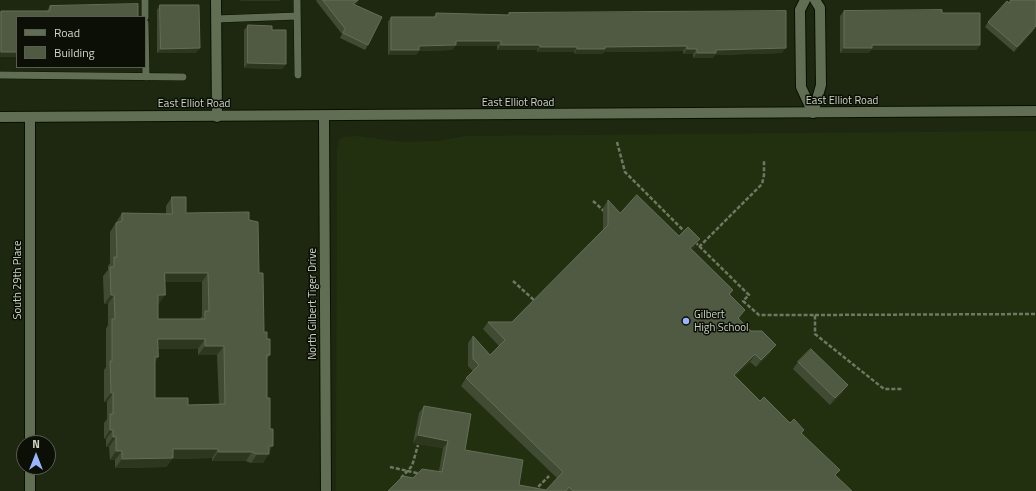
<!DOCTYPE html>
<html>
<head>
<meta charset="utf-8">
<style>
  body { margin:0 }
  #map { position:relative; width:1036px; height:491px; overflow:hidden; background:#1e2810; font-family:"Titillium Web",sans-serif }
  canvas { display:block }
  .legend { position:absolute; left:16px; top:16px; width:130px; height:52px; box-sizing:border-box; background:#0b0f06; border:1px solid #595e53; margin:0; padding:5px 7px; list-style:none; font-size:12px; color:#ced5c6 }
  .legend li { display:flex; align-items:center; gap:8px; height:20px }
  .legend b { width:20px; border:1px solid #595e53 }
  .north { position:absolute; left:16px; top:435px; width:40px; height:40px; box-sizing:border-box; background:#0b0f06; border:1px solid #595e53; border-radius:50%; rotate:0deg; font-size:11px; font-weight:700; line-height:16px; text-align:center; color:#ced5c6 }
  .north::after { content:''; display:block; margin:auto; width:14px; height:18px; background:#9ab5fd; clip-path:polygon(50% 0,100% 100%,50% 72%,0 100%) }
</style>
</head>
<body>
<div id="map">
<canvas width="1036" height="491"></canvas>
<ul class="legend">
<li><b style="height:5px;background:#616e53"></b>Road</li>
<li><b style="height:11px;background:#505a43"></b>Building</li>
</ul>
<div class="north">N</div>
</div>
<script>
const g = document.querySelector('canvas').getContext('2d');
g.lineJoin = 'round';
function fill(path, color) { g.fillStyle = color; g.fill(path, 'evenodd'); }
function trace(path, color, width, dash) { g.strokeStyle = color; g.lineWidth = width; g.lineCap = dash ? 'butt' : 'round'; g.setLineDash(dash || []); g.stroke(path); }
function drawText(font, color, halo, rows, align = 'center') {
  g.font = font + ' "Titillium Web",sans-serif'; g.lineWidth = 3; g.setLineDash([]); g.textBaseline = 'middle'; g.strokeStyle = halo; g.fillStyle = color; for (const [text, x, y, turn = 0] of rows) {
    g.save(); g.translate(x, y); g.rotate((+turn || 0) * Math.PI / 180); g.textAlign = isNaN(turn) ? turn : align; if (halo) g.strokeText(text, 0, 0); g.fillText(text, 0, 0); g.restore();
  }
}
const built = new Path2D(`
  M1036,131v360h-700l1,-340 2,-11 4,-3 14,-1 44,6 37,-1 28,-5z`);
const path = new Path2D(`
  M617,142l8,30 61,61
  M593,201l11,10
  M695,242l54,53 -6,6 16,14h56v19l69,55h19
  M699,247l63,-63 2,-9v-14
  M513,281l22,20
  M815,315l221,-1
  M390,467l31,7
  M401,478l11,-12 6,-21
  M534,491l15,-15`);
const service = new Path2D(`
  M145,0v17
  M297,0l1,75
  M216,19l81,-3
  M145,23l1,54
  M0,75l183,2`);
const minor = new Path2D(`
  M216,0l1,117
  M805,0l-5,10 1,77 12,26
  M813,113l8,-28 -1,-77 -5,-8
  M324,117l2,374
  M30,443v-326
  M30,491v-24`);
const secondary = new Path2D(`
  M0,117l1036,-6`);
const wall = new Path2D(`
  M317,0h42l-4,5 13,40 -3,5 -25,-12 2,-4 -26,-33z
  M1010,0h26l-3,31 -19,21 -29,-25 3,-5 21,-20z
  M138,4l-121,53h-17v-45l1,-1h46l3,-5z
  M160,5l36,48h-39v-43z
  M844,11l98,2 38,32 -4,5h-105l-3,3h-28v-37z
  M436,13l72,2 1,-2 273,40 -67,2 -3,3h-19v-4h-10v-3l-79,1 -2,2h-28v-2h-37v-2h-40v-4h-42l-3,4 -33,1 -3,4h-28v-33l3,-5h43z
  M248,25l24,5 14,34 -4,5 -38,-1v-38z
  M172,197l14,16 63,7 10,53 5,59 3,7 3,16 -3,3v40l3,31 3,17 -4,5 -6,12h-12l-5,-2h-34v-3l-40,1 -6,8 -51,1v-8h-5l-1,-13h-3v-8h-2v-16l3,-4v-17h-3v-32l2,-3v-38l2,-4v-21h-4l-1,-28 5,-6v-4l2,-3v-31l12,-19 44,1v-8zM165,282h37v34l-2,3h-42v-15zM158,349h40v6h19l2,49 -31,1 -33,-7v-36l3,-5z
  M608,200l12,13 59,23 16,10 -3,3 41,41 -3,5 10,23 -1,1 32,33 -15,15 -6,-5 -15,14 25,25 30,22 14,7 -2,3 34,43 16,15h-464l25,-13 26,-7 4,-23 -30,-5 6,-30 5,-7 41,44 54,35 27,5 11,-12 -96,-92 5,-8 7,-7 -5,-5v-23l5,-7 17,19 9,-9 -16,-17 5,-7h24l91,-92v-22z
  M798,362l45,30 -13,13 -37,-36z`);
const shadedWall = new Path2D(`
  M241,0h40l-1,1h-40z
  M358,0h1l-2,3 -7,6 3,-5z
  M1036,26l-3,5 -19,21 3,-5z
  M456,41h45l-4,5h-42l-3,4 -33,1 -3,4h-28l3,-5z
  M501,45h39l-3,5h-40z
  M872,45h108l-4,5h-105l-3,3h-28l4,-5z
  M687,46l-4,5 -79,1 -2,2h-28l3,-5 28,-2z
  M540,47h37l-3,5h-37z
  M200,48l-4,5h-39l4,-4z
  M786,48l-4,5 -67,2 -3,3h-19l4,-5 19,-3z
  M687,49h10l-4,5h-10z
  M1,52h16v5h-17v-4z
  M248,63l38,1 -4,5 -38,-1z
  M700,239l-5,7 -9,9 4,-7z
  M165,273h43l-6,9h-44z
  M111,295h3l-6,9h-4z
  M158,295h7l-6,9h-7z
  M745,310l-5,8 -7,7 5,-7z
  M158,339h47l-7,10h-46z
  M776,345l-5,7 -15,15 5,-7z
  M205,346h19l-7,9h-19z
  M755,354l-5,8 -21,20 5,-7z
  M155,357h3l-6,9z
  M848,385l-5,7 -13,13 5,-7z
  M111,393h2l-6,9h-3z
  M110,430h3l-7,9h-2z
  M418,435l30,6 -5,7 -30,-5z
  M113,437h3l-7,10h-3z
  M269,446h4l-6,8h2l-6,9h-12l6,-9z
  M173,449h45l-6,9 -40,1 -6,8 -51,1 7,-9z
  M116,451h6l-7,9h-5z
  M218,452h34l-6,9h-34z`);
const building = new Path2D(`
  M323,0h35l-5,4 29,13 -14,28 -25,-12 2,-4z
  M1011,0h25v23l-1,2 1,1 -19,21 -29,-25 19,-21 2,2z
  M138,4v13h-121v35h-16v-41h49v-5z
  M160,5h39l1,43 -39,1z
  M942,10v3h38v32h-108v3h-28v-37z
  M786,11v37l-70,2v3h-19v-4h-10v-3l-82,1v2h-28v-2h-37v-2h-39v-4h-45v4l-37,1v4h-28v-33h45v-4l73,2v-2z
  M248,25l24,1v4h14v34l-38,-1z
  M637,195l42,41 9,-9 12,12 -10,9 43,42 -4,4 16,16 -7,8 13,13h11l14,14 -15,15 -6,-6 -21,21 26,26 4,-4 26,26 4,-4 10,11 -3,3 39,37 -5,5 17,16h-279l-4,-4 -3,4h-178l15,-15 10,2 9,-9 20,3 6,-31 -30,-6 6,-29 47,8 -6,36 58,10 -4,25 27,5 17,-18 -97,-94 13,-13 -6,-6v-23l17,19 15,-15 -17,-18h24l96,-97v-25l12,13z
  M172,197h14v16l63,-1v8l9,2 1,51h4l1,59h3v7h3v16h-3v43h3v31h3v17h-4v8h-12l-5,-2h-34v-3h-45v9l-51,1v-8h-6v-14h-3v-7h-3v-16h3v-21h-2l-1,-32h2v-42h3l-1,-24h-3l-1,-28h4v-10h3l-1,-34 6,-2v-8l50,1zM165,273h43l1,38h-4v8h-47v-24h7zM158,339h47v7h19l1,58 -37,1v-7h-33v-41h3z
  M811,349l37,36 -13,13 -37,-36z`);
const markers = [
  [686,321,4,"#9ab5fd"]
];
const streetNames = [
  ["East Elliot Road",842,101],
  ["East Elliot Road",518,103],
  ["East Elliot Road",194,104],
  ["South 29th Place",18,280,-90],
  ["North Gilbert Tiger Drive",313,304,-90]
];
const poiNames = [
  ["Gilbert",694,315],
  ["High School",694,328]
];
fill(built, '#233010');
trace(service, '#081100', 8);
trace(minor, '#081100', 12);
trace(secondary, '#081100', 12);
trace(path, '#707864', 2.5, [4, 2]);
trace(service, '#616e53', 7);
trace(minor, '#616e53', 10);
trace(secondary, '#616e53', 10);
fill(wall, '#414b33');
fill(shadedWall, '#2c371e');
fill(building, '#505a43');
trace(building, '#646d57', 1);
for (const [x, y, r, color] of markers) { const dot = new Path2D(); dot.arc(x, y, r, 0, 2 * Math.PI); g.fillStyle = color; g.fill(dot); trace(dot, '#0b0f06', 1.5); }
drawText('11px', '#ced5c6', '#0b0f06', streetNames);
drawText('11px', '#ced5c6', '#0b0f06', poiNames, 'left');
</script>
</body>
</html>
